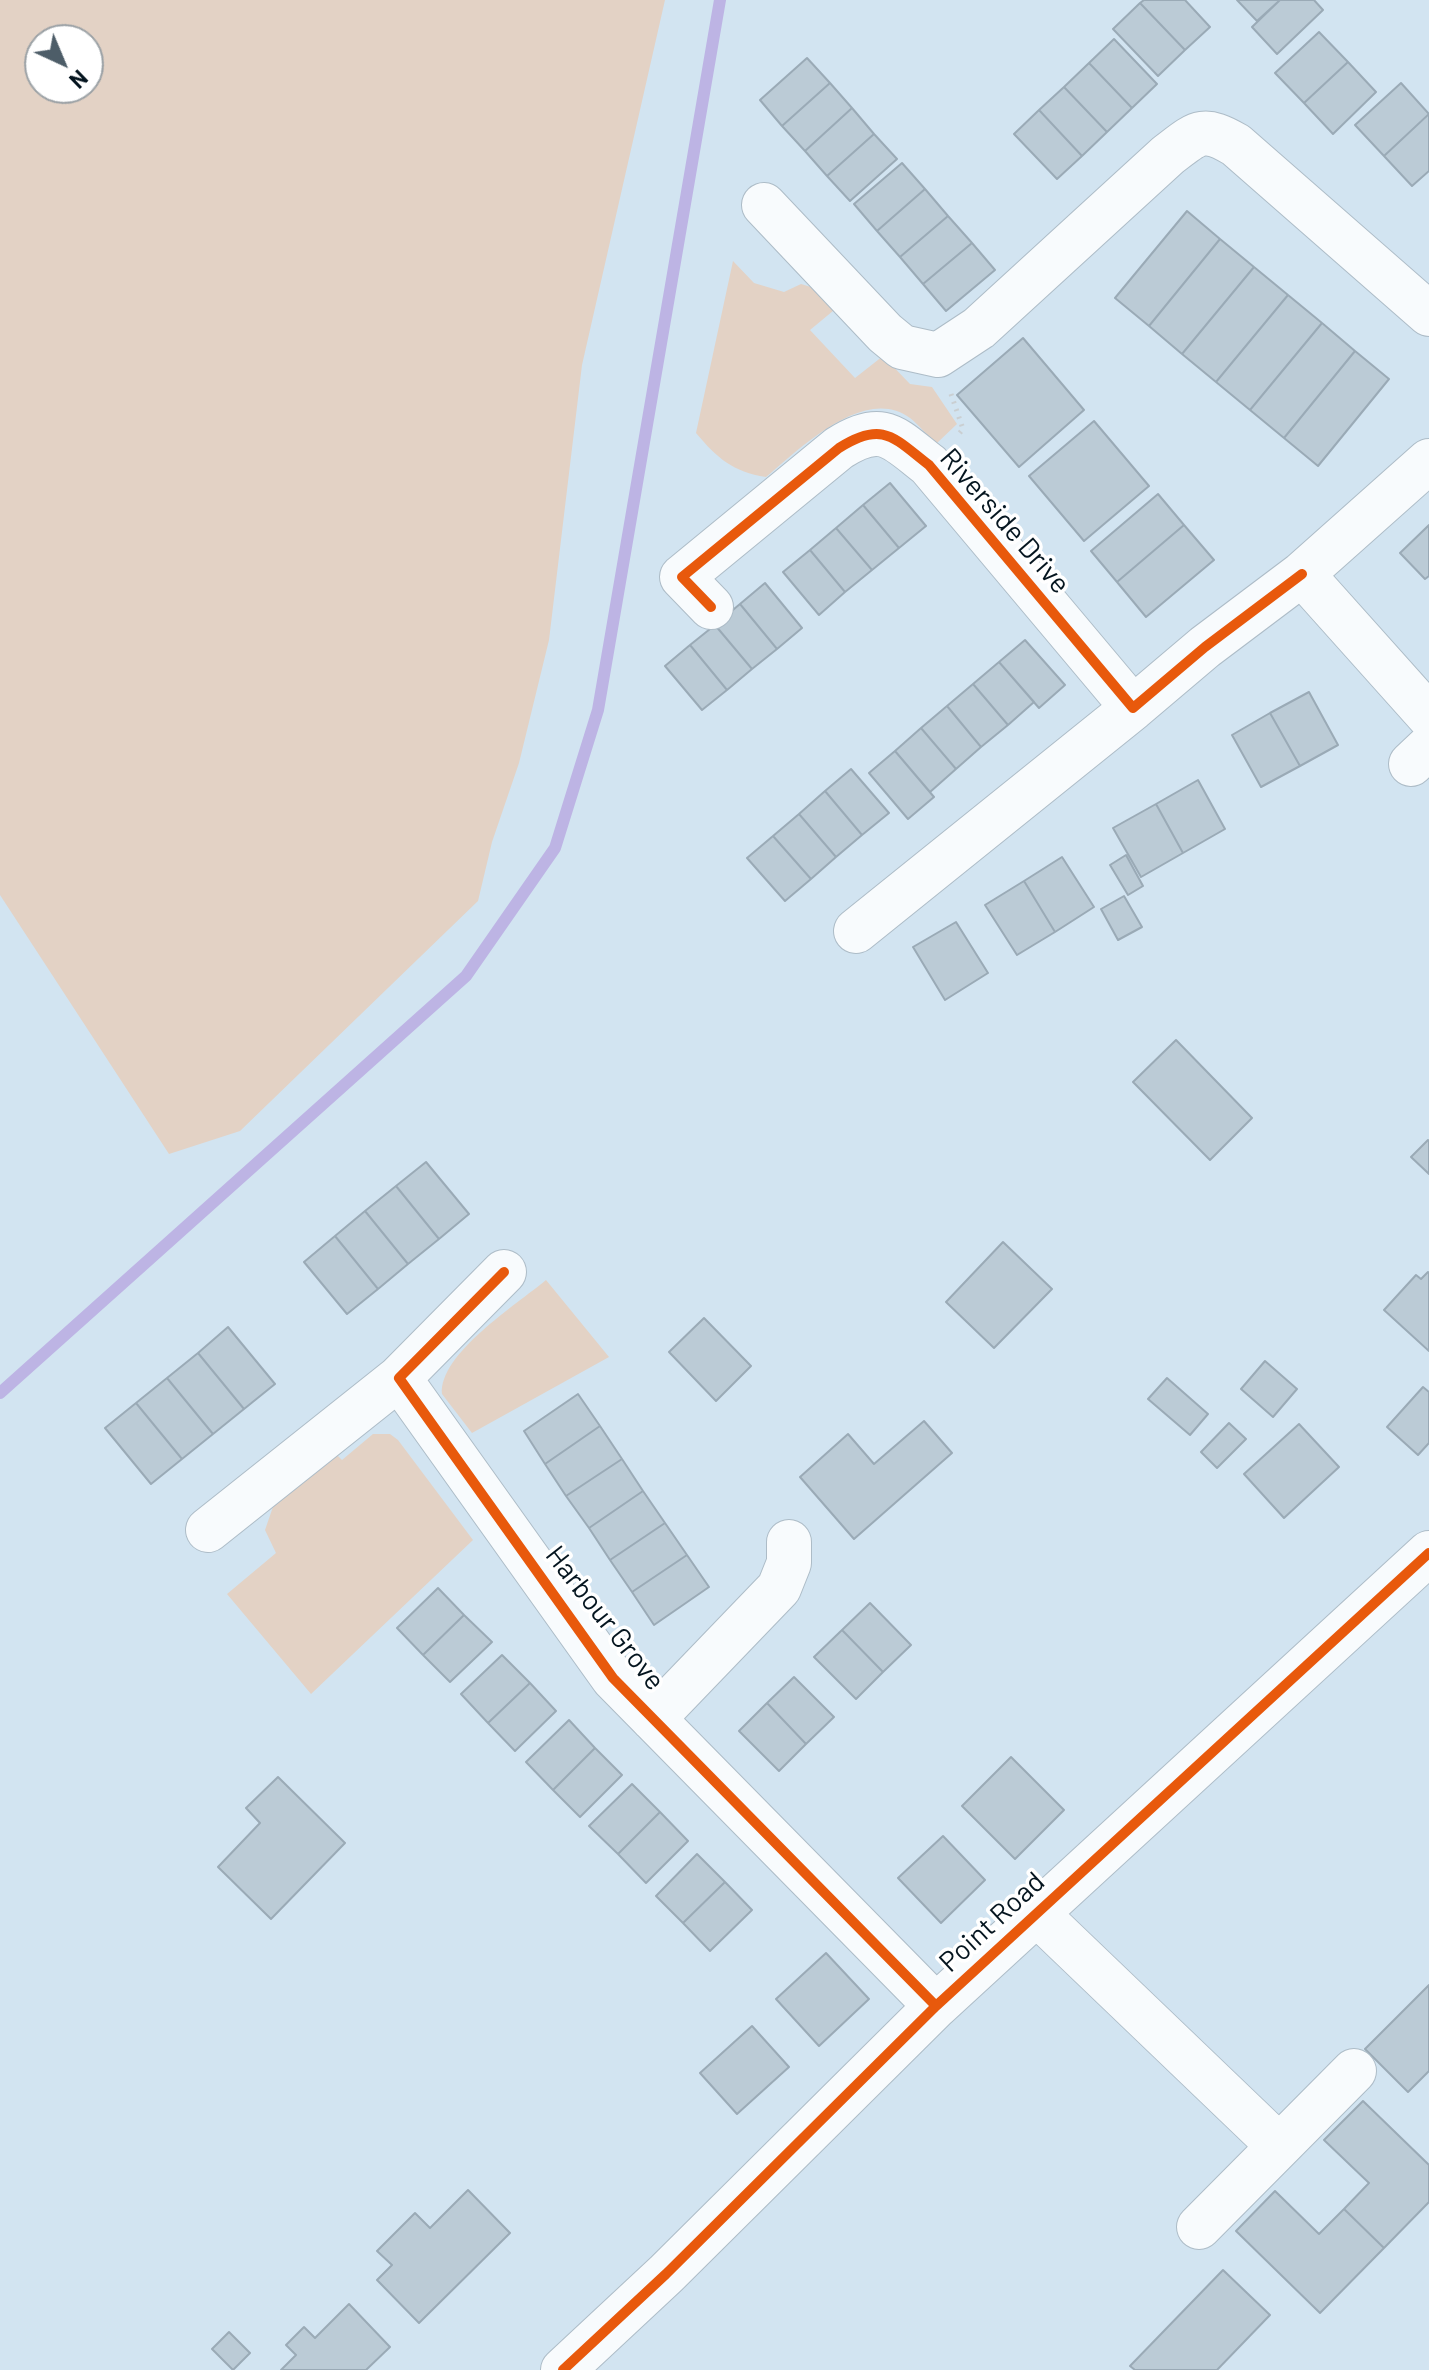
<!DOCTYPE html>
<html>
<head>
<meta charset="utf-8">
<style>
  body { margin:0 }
  #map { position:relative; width:1429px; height:2370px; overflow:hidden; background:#d2e4f1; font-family:Barlow,sans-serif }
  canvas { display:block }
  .north { position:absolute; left:24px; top:24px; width:80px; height:80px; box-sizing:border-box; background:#fff; border:2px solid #9ba1a5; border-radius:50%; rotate:136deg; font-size:22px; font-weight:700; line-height:32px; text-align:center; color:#05151f }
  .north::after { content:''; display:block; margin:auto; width:28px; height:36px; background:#4d5d68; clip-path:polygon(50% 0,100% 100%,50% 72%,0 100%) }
</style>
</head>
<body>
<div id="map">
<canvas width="1429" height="2370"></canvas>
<div class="north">N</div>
</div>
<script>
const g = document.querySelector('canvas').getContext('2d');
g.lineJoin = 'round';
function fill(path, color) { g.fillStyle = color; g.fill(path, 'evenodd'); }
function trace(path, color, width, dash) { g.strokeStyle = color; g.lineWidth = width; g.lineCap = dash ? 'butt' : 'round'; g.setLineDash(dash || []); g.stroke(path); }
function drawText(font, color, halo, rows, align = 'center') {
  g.font = font + ' Barlow,sans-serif'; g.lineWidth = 7; g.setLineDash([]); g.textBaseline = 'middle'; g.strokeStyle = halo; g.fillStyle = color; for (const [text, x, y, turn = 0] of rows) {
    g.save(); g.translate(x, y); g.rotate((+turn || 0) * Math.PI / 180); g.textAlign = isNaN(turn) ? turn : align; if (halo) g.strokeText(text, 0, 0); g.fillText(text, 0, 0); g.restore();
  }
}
const green = new Path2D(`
  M0,0h665l-83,365 -33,275 -30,123 -27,79 -14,59 -238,230 -71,23 -169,-259zM40,40h48v48h-48z
  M733,261l21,22 30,9 17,-8 23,7 15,15 -29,24 45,48 28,-22 27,28 22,3 25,37 -21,20c-8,-8 -17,-19 -26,-26 -45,-34 -111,31 -144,59 -33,-5 -49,-19 -70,-44z
  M546,1280l63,77 -137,76 -30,-39c-3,-40 74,-89 104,-114z
  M373,1434h17l8,6 75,100 -162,154 -84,-100 49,-41 -11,-23 10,-29 57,-51 10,10z`);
const stream = new Path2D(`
  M0,1393l466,-417 89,-128 43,-138 122,-710`);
const building = new Path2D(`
  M1144,0h41l25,27 -25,23 -45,-47z
  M1237,0h43l-23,21z
  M1280,0h34l9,10 -46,44 -25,-27z
  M1140,3l45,47 -27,26 -45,-47z
  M1319,32l29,30 -44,41 -29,-30z
  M1114,39l43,45 -25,24 -43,-45z
  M807,58l23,25 -48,43 -22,-26z
  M1348,62l28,30 -43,42 -29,-31z
  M1089,63l43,45 -25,24 -43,-45z
  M830,83l22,25 -47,43 -23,-25z
  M1401,83l28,31 -45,42 -29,-31z
  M1064,87l43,45 -25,24 -43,-46z
  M852,108l22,26 -47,42 -22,-25z
  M1039,110l43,46 -25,23 -43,-45z
  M1429,114v57l-17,15 -28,-30z
  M874,134l23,25 -47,42 -23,-25z
  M902,163l23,26 -48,42 -23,-27z
  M925,189l23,27 -48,41 -23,-26z
  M1187,211l33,28 -71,87 -34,-28z
  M948,216l24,27 -49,41 -23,-27z
  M1220,239l34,28 -72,87 -33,-28z
  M972,243l23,27 -49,41 -23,-27z
  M1254,267l34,28 -72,87 -34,-28z
  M1288,295l34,28 -72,87 -34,-28z
  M1322,323l33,28 -71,87 -34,-28z
  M1023,338l61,72 -65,57 -62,-72z
  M1355,351l34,28 -71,87 -34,-28z
  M1094,421l55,65 -65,55 -55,-65z
  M890,483l36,43 -27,22 -36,-43z
  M1158,494l26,31 -67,57 -26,-31z
  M863,505l36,43 -27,22 -36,-42z
  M1184,525l30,35 -68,57 -29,-35z
  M1429,525v51l-4,3 -25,-26z
  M836,528l36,42 -27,22 -35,-42z
  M810,550l35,42 -26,23 -36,-43z
  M765,583l37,45 -25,21 -37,-45z
  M740,604l37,45 -25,20 -37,-44z
  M715,625l37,44 -25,21 -37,-45z
  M1025,640l40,45 -26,23 -40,-46z
  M690,645l37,45 -25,20 -37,-44z
  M999,662l35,40 -26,23 -35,-41z
  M973,684l35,41 -27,22 -34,-41z
  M1309,692l29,53 -38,21 -30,-53z
  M947,706l34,41 -25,22 -35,-41z
  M1270,713l30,53 -39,21 -29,-52z
  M921,728l35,41 -26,23 -35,-41z
  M895,751l39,46 -26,22 -39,-46z
  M851,769l38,44 -27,22 -37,-44z
  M1198,780l27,49 -42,24 -27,-49z
  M825,791l37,44 -26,22 -37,-43z
  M1156,804l27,49 -42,24 -28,-49z
  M799,814l37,43 -25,22 -38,-43z
  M773,836l38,43 -26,22 -38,-43z
  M1126,855l17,31 -15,9 -18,-30z
  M1062,857l32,50 -39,25 -31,-51z
  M1024,881l31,51 -38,23 -32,-50z
  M1124,896l18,31 -24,13 -17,-31z
  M956,922l32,51 -43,27 -32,-53z
  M1176,1040l76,78 -42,42 -77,-78z
  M1428,1140l1,1v33l-18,-17z
  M426,1162l43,52 -30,25 -43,-53z
  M396,1186l43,53 -31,25 -43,-53z
  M365,1211l43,53 -30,25 -43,-53z
  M335,1236l43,53 -31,25 -43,-52z
  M1003,1242l49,47 -58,59 -48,-46z
  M1428,1272l1,1v78l-45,-41 32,-35 5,4z
  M704,1318l47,48 -35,35 -47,-49z
  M228,1327l47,57 -31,25 -46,-56z
  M198,1353l46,56 -31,25 -46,-56z
  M1265,1361l32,28 -24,28 -32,-28z
  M167,1378l46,56 -31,25 -46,-56z
  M1167,1378l41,36 -18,21 -42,-36z
  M1423,1387l6,5v51l-11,12 -31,-28z
  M578,1394l22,32 -55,38 -21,-33z
  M136,1403l46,56 -31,25 -46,-56z
  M924,1421l28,32 -98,86 -54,-62 48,-43 26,30z
  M1229,1423l17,16 -29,29 -16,-16z
  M1299,1424l40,43 -55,51 -40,-44z
  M600,1426l22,33 -56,37 -21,-32z
  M622,1459l21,32 -54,37 -23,-32z
  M643,1491l22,32 -55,37 -21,-32z
  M665,1523l22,32 -55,37 -22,-32z
  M687,1555l22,32 -55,38 -22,-33z
  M438,1588l26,27 -41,40 -26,-27z
  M870,1603l41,42 -28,27 -41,-42z
  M464,1615l28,27 -42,40 -27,-27z
  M842,1630l41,42 -27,27 -42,-42z
  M502,1655l28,28 -42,40 -27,-29z
  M794,1677l40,40 -28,27 -39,-41z
  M530,1683l26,28 -41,40 -27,-28z
  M767,1703l39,41 -27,27 -40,-40z
  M569,1720l26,28 -42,42 -27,-28z
  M595,1748l27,27 -42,42 -27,-27z
  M1011,1757l53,53 -49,49 -53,-53z
  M278,1777l67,66 -74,76 -53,-52 42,-44 -14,-15z
  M632,1784l28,28 -42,42 -29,-28z
  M660,1812l28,29 -42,42 -28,-29z
  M943,1836l42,44 -44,43 -43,-45z
  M697,1854l28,28 -42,41 -27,-27z
  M725,1882l27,28 -42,41 -27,-28z
  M826,1953l43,46 -50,47 -43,-47z
  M1429,1985v86l-21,21 -43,-43z
  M752,2026l37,41 -52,47 -37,-41z
  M1363,2101l66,64v37l-45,46 -40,-39 25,-26 -45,-43z
  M468,2190l42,43 -91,90 -42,-43 15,-15 -15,-14 38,-38 15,15z
  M1275,2191l44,43 25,-25 40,39 -64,65 -84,-82z
  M1223,2270l47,45 -53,55h-82l-5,-4z
  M349,2304l41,43 -24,23h-85l15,-15 -10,-10 18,-18 11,11z
  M229,2332l21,21 -17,17 -21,-21z`);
const path = new Path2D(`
  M951,394l12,35 -6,7`);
const minor = new Path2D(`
  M764,205l121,128 17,14 36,8 41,-27 189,-173c29,-22 34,-30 68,-10l193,169
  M1429,461l-127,113 127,142
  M711,607l-29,-30 157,-129c44,-28 55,-10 90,17l204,243 72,-61 97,-73
  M1411,764l18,-17
  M856,931l277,-223
  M504,1272l-105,106 214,300 323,328
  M208,1530l191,-152
  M653,1719l126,-131 10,-25v-21
  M1037,1914l241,231
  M1199,2227l155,-156
  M563,2370l103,-96 270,-268 493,-453`);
const cycleway = new Path2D(`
  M711,607l-29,-30 157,-129c44,-28 55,-10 90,17l204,243 72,-61 97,-73
  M504,1272l-105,106 214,300 323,328
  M563,2370l103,-96 270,-268 493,-453`);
const streetNames = [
  ["Riverside Drive",1005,521,49],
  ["Harbour Grove",605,1618,52],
  ["Point Road",992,1922,-43]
];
fill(green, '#e3d2c5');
trace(stream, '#bdb4e4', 12);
fill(building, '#bbcbd6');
trace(building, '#9aaab6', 2);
trace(minor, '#adbcc7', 46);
trace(path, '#cacfd2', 5, [2, 6]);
trace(minor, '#f8fbfd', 44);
trace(cycleway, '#e8590c', 10);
drawText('28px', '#05151f', '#fff', streetNames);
</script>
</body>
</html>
